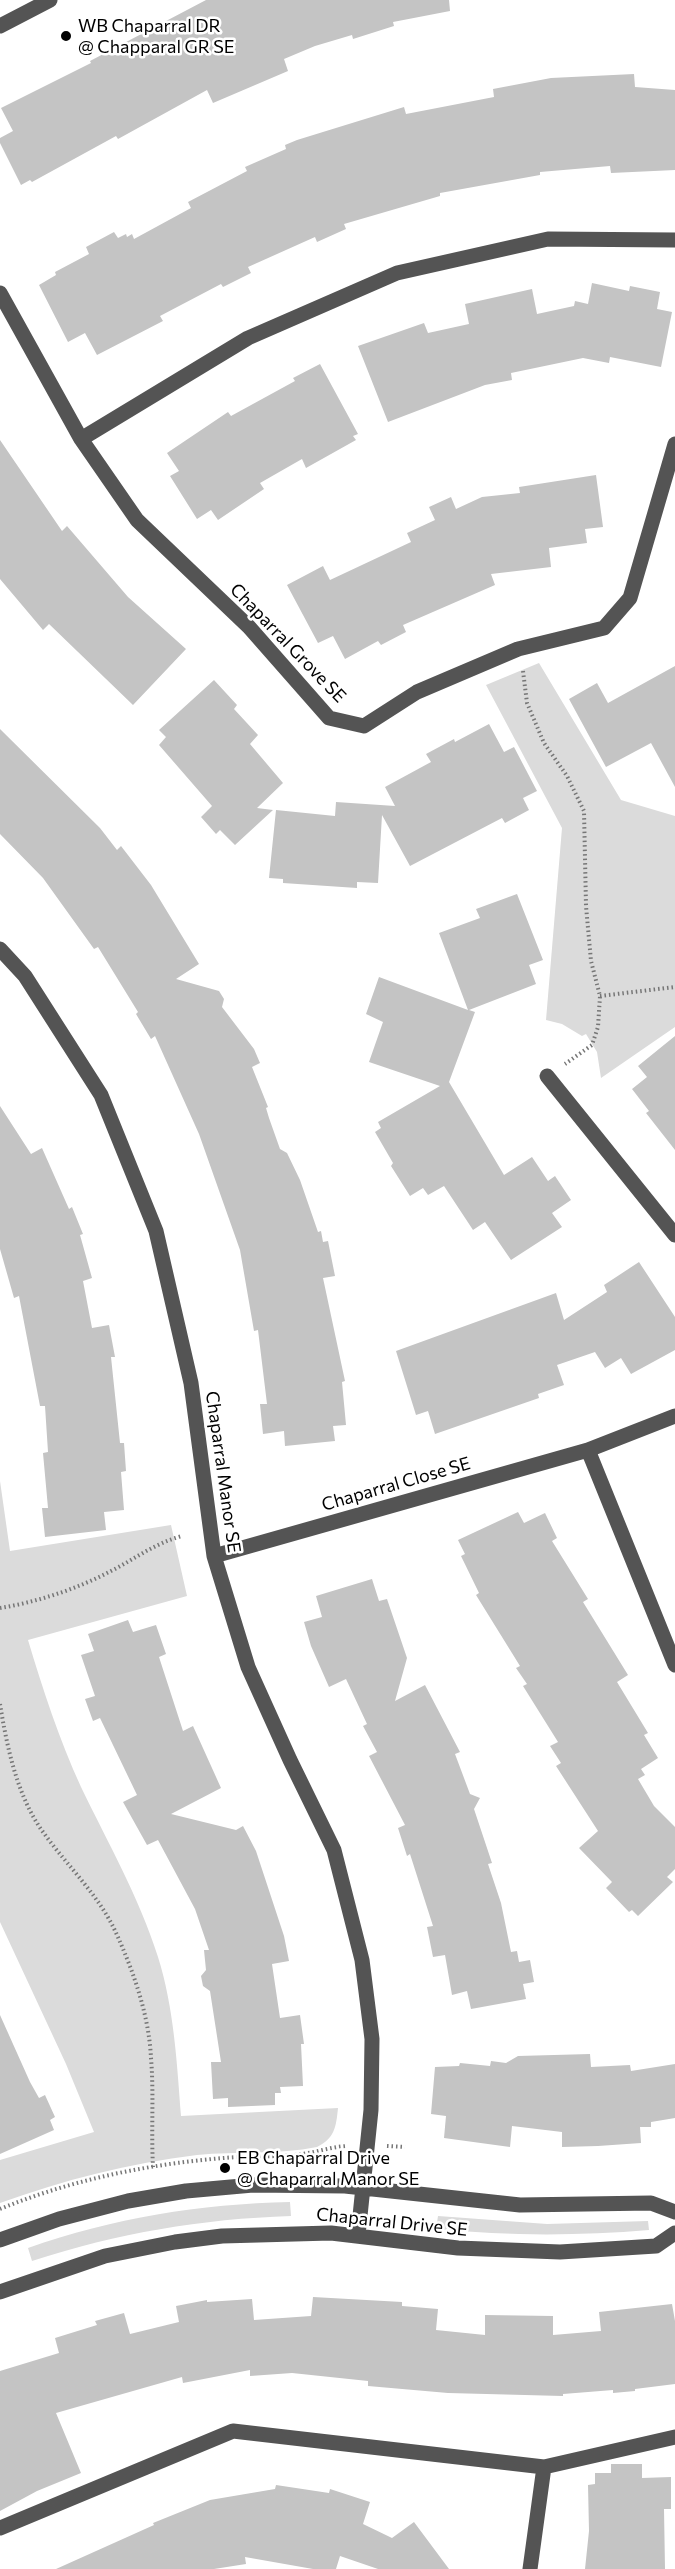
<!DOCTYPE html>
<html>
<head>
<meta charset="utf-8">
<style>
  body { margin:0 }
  canvas { display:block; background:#fff }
</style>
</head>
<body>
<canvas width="675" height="2569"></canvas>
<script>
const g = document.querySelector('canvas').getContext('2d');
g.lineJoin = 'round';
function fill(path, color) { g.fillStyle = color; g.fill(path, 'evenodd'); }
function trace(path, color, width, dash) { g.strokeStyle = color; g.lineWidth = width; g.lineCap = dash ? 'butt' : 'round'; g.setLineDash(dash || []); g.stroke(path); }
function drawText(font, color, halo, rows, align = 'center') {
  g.font = font + ' Commissioner,sans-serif'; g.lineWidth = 5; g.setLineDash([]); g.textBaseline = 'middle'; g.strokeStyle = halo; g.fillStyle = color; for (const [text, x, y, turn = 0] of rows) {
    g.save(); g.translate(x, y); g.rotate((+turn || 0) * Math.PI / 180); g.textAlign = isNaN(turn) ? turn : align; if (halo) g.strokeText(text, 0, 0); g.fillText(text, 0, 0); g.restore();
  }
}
const green = new Path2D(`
  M539,663l82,137 54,16v211l-74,51 -4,-26 -11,-18 -4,2 -20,-12 -16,-4 16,-192 -76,-143z
  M0,1481l10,70 161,-26 16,71 -159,44c15,50 31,99 53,147 27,56 58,110 77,170 16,51 19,106 23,159l157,-8c-2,19 -3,30 -21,39 -39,8 -80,4 -120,8 -68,8 -133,25 -197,48v-43l94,-28 -28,-68 -66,-142z
  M290,2202l1,14c-90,3 -173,17 -259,45l-4,-13c85,-30 172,-44 262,-46z
  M438,2216l109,8 101,-3 1,9c-72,6 -141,6 -213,-1z`);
const building = new Path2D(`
  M206,0h243l1,11 -57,11 1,4 -41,13 -1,-4 -37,11 -31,13 4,12 -75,32 -6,-13 -89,49 -2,-3 -84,46 -2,-2 -9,5 -21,-42v-5l13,-7 -12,-23 90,-45 -1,-2z
  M634,74l1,13 40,3v80l-64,3 -1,-7 -70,6v3l-100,18v3l-96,28 2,5 -29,13 -2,-5 -67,30 3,6 -28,14 -2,-3 -61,32 3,5 -66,34 -12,-22 -17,9 -29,-57 17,-10 -1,-3 34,-18 -3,-7 28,-15 4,6 8,-4 1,3 5,-3 2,5 57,-31 -3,-6 59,-31 -2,-4 41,-18 -1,-4 12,-5 107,-33 2,7 88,-17 -1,-8 58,-11z
  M592,283l37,8 1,-5 30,6 -3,17 15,3 -11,55 -51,-10 -1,6 -26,-5 -72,15 1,7 -27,5 -97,37 -30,-76 66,-23 4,10 41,-9 -4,-20 67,-15 5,25 37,-8 1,-5 13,3z
  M320,364l38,70 -5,2 3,4 -50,28 -4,-9 -42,24 4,6 -46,31 -7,-10 -14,9 -27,-43 9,-5 -12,-18 61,-41 3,4 64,-35 -2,-3z
  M0,440l62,91 5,-5 61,71 58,52 -53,56 -84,-81 -6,6 -43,-51z
  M596,475l7,52 -18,2 2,14 -38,5 2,19 -60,7 4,11 -92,40 3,7 -25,13 -3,-4 -33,18 -12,-23 -15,7 -31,-58 36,-19 7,14 81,-38 -4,-9 28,-13 -6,-13 22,-10 5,12 26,-12 38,-4 -1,-6z
  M675,666v121l-24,-44 -45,24 -37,-68 28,-16 11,20z
  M214,680l23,25 -3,4 24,26 -8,9 33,39 -26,25 16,2 -38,35 -15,-15 -4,4 -15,-17 11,-11 -53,-61 7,-8 -7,-7z
  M489,724l15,28 10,-5 23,44 -14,7 6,12 -24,13 -3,-5 -92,48 -28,-51 -4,68 -21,-1v6l-74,-5v-4l-14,-1 7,-68 59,6 1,-14 59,4 -10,-19 46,-25 -5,-8 28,-15 1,3z
  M0,729l100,99 17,22 4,-4 30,39 48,79 -23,15 43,12 5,8 -2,8 32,42 6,14 -8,4 16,40 -2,1 3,10 11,31 7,4 13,27 18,52 3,-1 2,11 5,-1 7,35 -12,2 22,103 -3,1 4,43 -13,1 2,15 -50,5 -1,-15 -21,3 -3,-30h7l-9,-74 -4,1 -14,-81 -41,-116 -44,-98 -4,3 -15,-25 2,-2 -40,-65 -4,2 -51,-71 -43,-44z
  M517,894l26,66 -14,5 7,19 -67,26 6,2 -26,70 55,93 28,-18 16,24 7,-5 16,24 -19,13 10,14 -51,33 -26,-38 -12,8 -29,-44 -16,9 -5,-7 -13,8 -19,-30 2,-3 -18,-31 6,-4 -3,-6 62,-36 -71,-24 14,-40 -17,-8 13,-37 89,33 -29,-77 41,-15 -4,-9z
  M675,1036v114l-29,-37 3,-2 -17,-22 15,-12 -9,-11z
  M0,1106l31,48 11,-6 27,61 3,-2 11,27 -3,1 12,43 -9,3 9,47 17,-3 6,32h-4l9,86h4l2,28 -5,1 3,38 -20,2 2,18 -61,7 -3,-29h6l-5,-55 5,-1 -3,-46h-5l-21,-110 -5,2 -14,-49z
  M639,1262l36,55v33l-44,24 -10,-16 -16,10 -10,-16 -38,13 7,20 -26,9 1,4 -104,36 -7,-23 -12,4 -20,-64 160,-58 8,27 43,-28 -3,-7z
  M518,1512l6,11 21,-10 12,25 -5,3 36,58 -5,3 45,73 -11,7 31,51 -4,2 14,23 -17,11 4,6 -7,4 16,27 21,21v42l-8,8 6,5 -35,34 -6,-6 -3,2 -23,-24 6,-6 -33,-34 19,-17 -42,-65 5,-3 -11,-17 8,-4 -35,-56 4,-2 -11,-16 4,-2 -44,-71 3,-2 -18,-37 4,-2 -7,-14z
  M372,1579l7,22 8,-2 20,59 -12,43 30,-16 35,67 -5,2 15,40 10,4 -6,11 18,54 -4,1 13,39 10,49 6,-1 2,11 11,-2 4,22 -11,2 3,15 -55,10 -4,-18 -15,4 -7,-40 -12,2 -6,-30 6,-1 -23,-72 -3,2 -9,-28 7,-3 -36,-69 8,-4 -14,-26 4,-2 -21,-45 -17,8 -18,-41 -7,-24 18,-5 -6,-21z
  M128,1620l5,12 23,-7 10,29 -7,3 24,74 10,-5 28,62 -50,26 65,16 7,-4 13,25 28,85 5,25 -17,3 8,54 20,-3 4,29h-3l2,42 -23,1 1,6h-6v12l-47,2v-9l-15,1 -2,-37h10l-11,-71 -7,-5 -2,-10 5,-6 -2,-20h5l-14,-41 -37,-69 -11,5 -24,-43 14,-7 -37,-77 -7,3 -8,-22 10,-3 -14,-41 13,-4 -6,-17z
  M0,2015l30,67 9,16 6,-3 10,22 -5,3 4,10 -54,24z
  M590,2054l1,13 39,-2 1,6 44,-7v54l-24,4v5h-11l1,16 -43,3 -36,1v-15l-50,-6 -2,21 -66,-9 2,-22 -15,-2 4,-47 24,-1 1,-3 30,3 1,-5 15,2 12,-7z
  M313,2297l89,5v4l36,3 -2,21 49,5v-20l68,1v19l48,-4 -2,-19 73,-8 3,17v63l-40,5v2l-22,2v-3l-50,4v2l-115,-3 -80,-7v-5l-76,-8 -42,3v-6l-67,13 -1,-6 -126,36 25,60 -44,18 -37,20v-140l59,-18 -4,-15 42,-13 -2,-4 29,-8 6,21 49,-12 -3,-16 31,-6v2l45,-3 2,21 57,-4z
  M611,2464h31v14l29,-1v32h-7l1,60h-80l4,-38 -1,-46 7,-1v-11h16z
  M276,2485l53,8 1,-4 40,13 -7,22 29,14 22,-16 35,47h-71l-38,-13 -4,13h-23l-68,-12 1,7 -32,5h-158l98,-44 -1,-2 57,-23 65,-11z`);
const path = new Path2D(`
  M523,671l4,32 17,40 23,33 17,35 2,95 5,55 9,35 -2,31 -6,18 -27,19
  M600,996l75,-9
  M0,1608c37,-6 77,-19 111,-37 24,-12 44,-28 71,-35
  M0,1704c7,43 17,92 43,128 25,35 57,64 74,103 17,38 32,81 34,123 3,36 0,72 2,109
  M387,2146l18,1
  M0,2209c71,-29 148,-45 224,-51 23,-2 46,-1 69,-3 19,-1 35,-8 54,-9`);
const minor = new Path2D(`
  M0,26l50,-26
  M0,293l81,146 56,81 112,107 80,91 35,8 53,-34 101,-43 86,-21 26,-30 45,-154
  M81,439l167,-101 149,-65 151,-34 127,1
  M0,949l25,27 76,119 55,136 35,152 23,173 34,111 42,93 44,90 28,110 10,79 -1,71 -13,125
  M547,1076l128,159
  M675,1416l-87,34 87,215
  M214,1556l374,-106
  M0,2240l59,-21 69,-18 58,-10 67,-6 92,1 175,19 131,-2 24,9
  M0,2292l105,-36 70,-14 47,-6 109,-3 127,15 102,4 96,-6 19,-13
  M0,2528l233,-97 311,36 131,-30
  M530,2569l14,-102`);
const markers = [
  [66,36,6,"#000"],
  [225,2168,6,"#000"]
];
const poiNames = [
  ["WB Chaparral DR",78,26],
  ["@ Chapparal GR SE",78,47],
  ["EB Chaparral Drive",237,2158],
  ["@ Chaparral Manor SE",237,2179]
];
const streetNames = [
  ["Chaparral Grove SE",288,643,46],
  ["Chaparral Manor SE",223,1472,82],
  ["Chaparral Close SE",396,1484,-16],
  ["Chaparral Drive SE",392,2222,6]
];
fill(green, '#dbdbdb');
fill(building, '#c4c4c4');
trace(path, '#767676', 4, [1.5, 3]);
trace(minor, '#545454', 15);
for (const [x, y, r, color] of markers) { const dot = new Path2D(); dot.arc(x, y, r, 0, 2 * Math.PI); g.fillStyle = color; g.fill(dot); trace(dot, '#fff', 2); }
drawText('18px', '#000', '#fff', poiNames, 'left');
drawText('18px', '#000', '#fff', streetNames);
</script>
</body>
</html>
